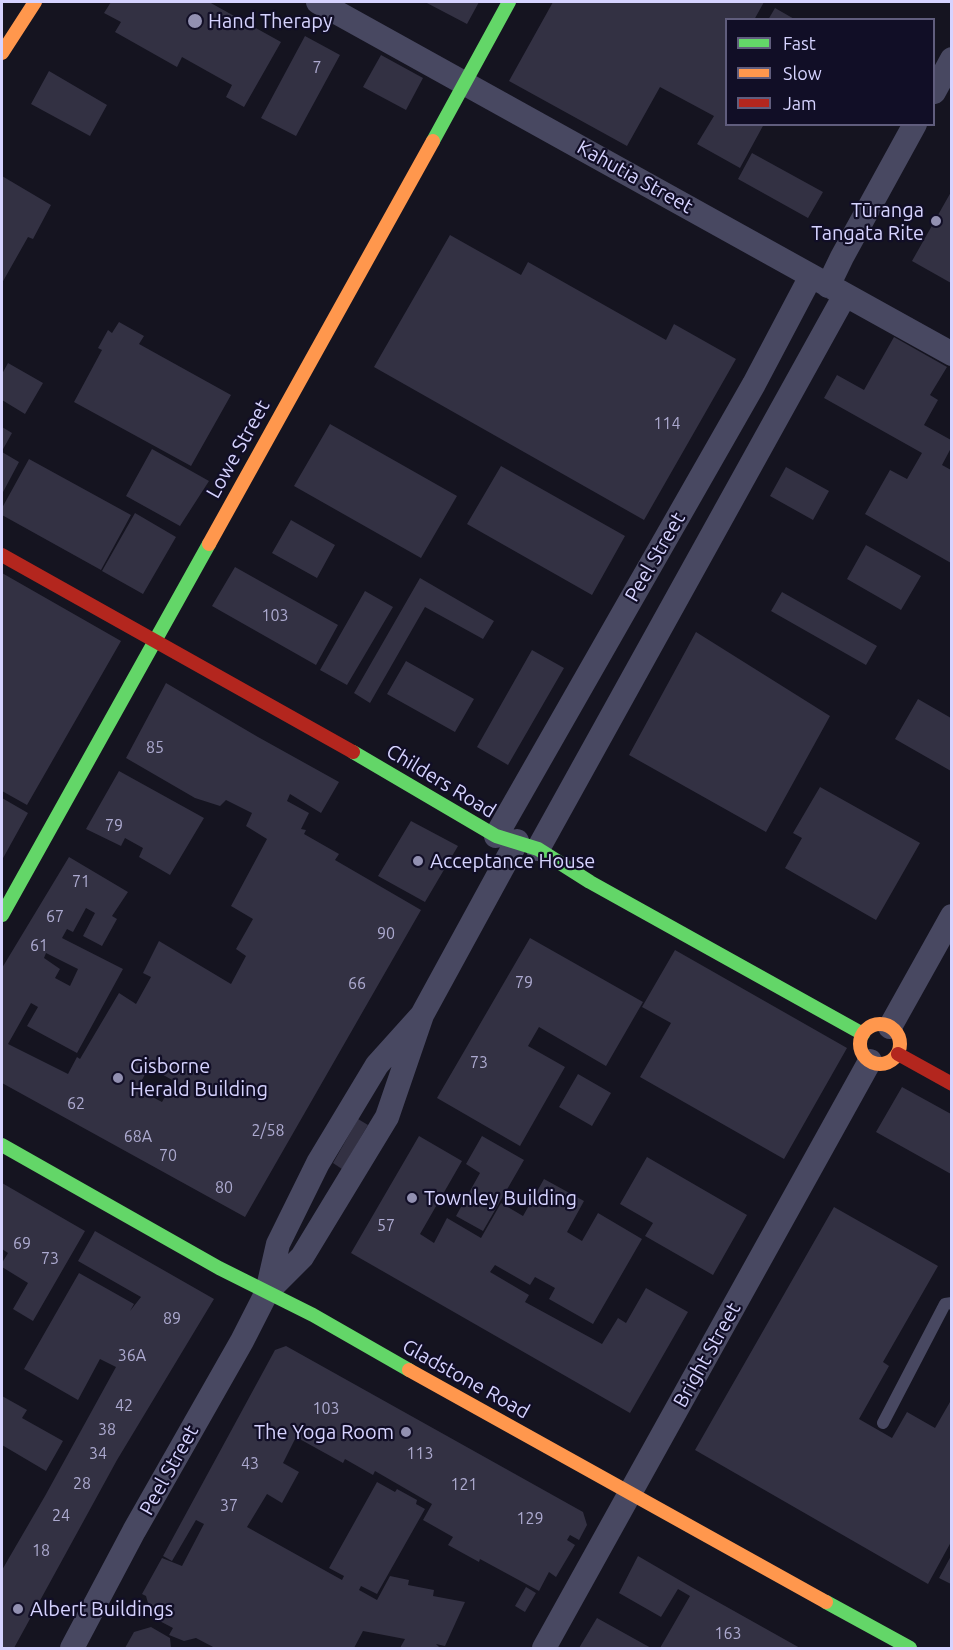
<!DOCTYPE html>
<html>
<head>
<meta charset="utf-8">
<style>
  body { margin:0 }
  #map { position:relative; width:953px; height:1650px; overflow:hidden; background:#151420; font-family:Ubuntu,sans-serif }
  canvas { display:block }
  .frame { position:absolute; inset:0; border:3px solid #d6d3ff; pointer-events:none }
  .legend { position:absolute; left:725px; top:18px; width:210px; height:108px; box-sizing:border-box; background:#110e26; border:2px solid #605d7d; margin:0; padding:8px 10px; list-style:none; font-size:18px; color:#d6d3ff }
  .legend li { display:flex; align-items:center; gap:12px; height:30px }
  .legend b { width:30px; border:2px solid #605d7d }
</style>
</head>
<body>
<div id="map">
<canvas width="953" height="1650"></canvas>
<div class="frame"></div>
<ul class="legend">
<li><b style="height:8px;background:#63d668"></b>Fast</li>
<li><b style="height:8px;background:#ff974d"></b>Slow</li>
<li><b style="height:8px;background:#b3261e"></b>Jam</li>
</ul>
</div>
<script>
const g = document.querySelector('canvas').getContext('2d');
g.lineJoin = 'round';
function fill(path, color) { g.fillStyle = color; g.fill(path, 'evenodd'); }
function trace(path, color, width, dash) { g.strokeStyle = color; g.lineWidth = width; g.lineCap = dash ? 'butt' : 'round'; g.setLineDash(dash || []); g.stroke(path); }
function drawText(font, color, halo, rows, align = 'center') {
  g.font = font + ' Ubuntu,sans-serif'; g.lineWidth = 4.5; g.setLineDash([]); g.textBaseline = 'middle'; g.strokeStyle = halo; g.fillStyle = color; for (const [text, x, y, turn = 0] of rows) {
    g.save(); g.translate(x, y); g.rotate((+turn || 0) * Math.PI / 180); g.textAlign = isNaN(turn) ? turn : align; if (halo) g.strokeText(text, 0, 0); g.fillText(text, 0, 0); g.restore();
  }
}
const building = new Path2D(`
  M111,2h98l72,40 -37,65 -18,-10 6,-12 -50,-28 -5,10 -62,-35 6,-10 -17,-9z
  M425,2h54l-12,22z
  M553,2h211l-10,18h-28v104h38l-24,44 -43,-24 17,-28 -54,-29 -33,59 -118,-65z
  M775,8l21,12h-28z
  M305,36l35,19 -44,81 -35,-18z
  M381,55l42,23 -17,32 -43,-23z
  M49,71l58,34 -17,31 -59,-32z
  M752,153l71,39 -15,26 -70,-39z
  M2,176l49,29 -18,34 -5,-2 -26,46z
  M951,192v61l-1,3 1,1v26l-39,-22z
  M450,235l71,40 7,-13 138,78 8,-16 62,35 -92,161 -270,-153z
  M119,322l25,14 -5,8 92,51 -40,71 -117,-64 28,-52 -4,-2 10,-18 4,3z
  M894,337l53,30 -17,28 8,5 -14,25 27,15v8l-9,17 9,5v93l-86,-49 25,-44 17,9 15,-26 -98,-55 13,-23 27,15z
  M8,363l35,20 -18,31 -23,-14v-26z
  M330,424l127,72 -36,62 -127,-72z
  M2,427l10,6 -10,18z
  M152,449l57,32 -29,45 -54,-30z
  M2,452l17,10 -17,32z
  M29,459l102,56 -30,55 -99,-55v-7z
  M501,466l124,70 -33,59 -125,-71z
  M786,467l43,24 -16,29 -43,-24z
  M135,513l41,24 -33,57 -41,-23z
  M291,520l44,25 -18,33 -45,-25z
  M866,545l55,31 -20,34 -54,-31z
  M235,567l103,58 -22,40 -104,-59z
  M2,573l119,68 -94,164 -25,-14z
  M420,578l74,43 -11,18 -58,-32 -55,96 -16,-10z
  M365,591l28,16 -46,78 -27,-15z
  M782,592l95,54 -11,19 -95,-54z
  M696,632l134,84 -64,116 -137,-77z
  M532,650l32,18 -56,97 -31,-18z
  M406,661l68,38 -19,33 -68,-38z
  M166,683l92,54 81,45 -18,31 -31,-19 -3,7 22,12 -8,16 5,1 -2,4 35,20 -4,6 86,50 -176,307 -243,-134v-115l67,-111 59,35 -16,24 5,3 -15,27 -19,-10 12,-23 -9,-5 -13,24 -6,-3 -5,9 61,31 -46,84 -50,-27 11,-19 -7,-4 -23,41 60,30 9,-17 3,2 39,-66 17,11 15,-27 -8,-4 16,-32 72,43 15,-28 -10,-7 17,-30 -22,-13 36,-67 -21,-13 6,-13 -26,-13 -6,6 -25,-8 -69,-40zM46,953l32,16 -8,17 -15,-8 5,-9 -16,-11zM149,1067l25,14 -12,21 -25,-13z
  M918,699l33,19v53l-56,-32z
  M119,771l85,47 -34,57 -31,-18 4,-9 -18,-10 -4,8 -35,-17z
  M820,787l100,56 -44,77 -91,-52 17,-30 -9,-5z
  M2,798l26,15 -26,47z
  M411,821l47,25 -33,56 -47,-26z
  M530,938l113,64 -37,64 -67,-39 -11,19 37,21 -45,79 -83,-48z
  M675,950l172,98 -63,111 -144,-82 31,-54 -29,-16z
  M578,1074l33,19 -19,33 -33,-19z
  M902,1087l49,27v60l-75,-42z
  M358,1119l10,6 -26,44 -9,-6z
  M419,1136l43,25 -42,73 14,9 13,-25 34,20 20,-35 22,13 21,-37 40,22 -17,31 15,9 16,-28 44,26 -49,85 -44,-25 6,-11 -20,-11 -5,8 -35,-20 -5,7 39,23 -4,7 77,42 16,-26 8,5 20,-35 42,24 -58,101 -279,-160z
  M482,1136l42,24 -41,71 -27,-15 24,-43 -14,-9z
  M647,1157l100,58 -34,60 -68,-39 8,-13 -33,-19z
  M2,1183l83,48 -52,90 -20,-12 15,-26 -26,-16v-4l6,-10 -6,-4z
  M834,1207l104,59 -55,96 6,4 -30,53 33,19 15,-26 28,16 15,-26 1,1v139l-23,42 -233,-134z
  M95,1231l119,68 -97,161 -103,188h-12v-78l43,-74 71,-129 -16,-8 -22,41 -54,-31 55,-96 55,31 -4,7 11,-14 -63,-36z
  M286,1346l297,166 4,13 -8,15 -9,-5 -3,5 8,5 -19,32 -7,-5 -10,19 -59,-32 -1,3 -31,-17 5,-8 -30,-17 9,-16 -57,-33 -2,4 -28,-16 -2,4 -47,-26 -13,26 16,9 -17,31 -15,-9 -20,33 95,53 2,-4 -15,-8 48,-86 18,10 2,-3 20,11 -1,4 9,5 -48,85 -16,-8 -2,4 18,10 13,-24 19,4 -1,5 26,5 -1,6 32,6 -20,44 -9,-2 4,4h-40l5,-9 -42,-8 -9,17h-139l-19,-10 -12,3 -15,-6 4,-7 -21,-11 -6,-21 -4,-2 20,-36 20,8 22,-42 -8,-4 -24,41 -9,-5 112,-206z
  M2,1396l25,14 -5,8 41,23 -17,30 -44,-26z
  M638,1556l55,32 107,60h-140l30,-52 -12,-7 -17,28 -42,-24z
  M951,1556v28l-12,-6z
  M526,1587l10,6 -11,19 -10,-6z
  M597,1618l54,30h-72z
  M151,1627l19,11 1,10h-46l9,-16z`);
const lane = new Path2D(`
  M883,1423l62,-119 7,-1`);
const street = new Path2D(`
  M318,2l634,352
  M934,92l18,-33
  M828,286l14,-29 73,-133
  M496,836l258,-452 57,-108
  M538,849l307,-554
  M890,1027l62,-111
  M267,1292l35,-35 85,-140 35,-102 95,-174
  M72,1648l62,-117 108,-190 25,-49 11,-48 40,-81 59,-98 45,-50
  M544,1648l326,-587`);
const fast = new Path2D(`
  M433,141l76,-139
  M353,752l143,84 42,13 52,33 273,152
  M2,915l207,-371
  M2,1145l217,123 94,47 96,55
  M826,1602l84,46`);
const slow = new Path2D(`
  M2,53l33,-51
  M209,544l224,-403
  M860 1044a20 20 0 1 1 40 0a20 20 0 1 1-40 0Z
  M409,1370l417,232`);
const jam = new Path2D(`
  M2,555l351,197
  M898,1054l54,30`);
const markers = [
  [195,21,8,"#9290b1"],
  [936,221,6,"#9290b1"],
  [418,861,6,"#9290b1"],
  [118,1078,6,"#9290b1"],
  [412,1198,6,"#9290b1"],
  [406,1432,6,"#9290b1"],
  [18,1609,6,"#9290b1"]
];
const numberNames = [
  ["7",317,68],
  ["114",667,424],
  ["103",275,616],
  ["85",155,748],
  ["79",114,826],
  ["71",81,882],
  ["67",55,917],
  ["90",386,934],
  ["61",39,946],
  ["79",524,983],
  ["66",357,984],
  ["73",479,1063],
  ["62",76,1104],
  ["2/58",268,1131],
  ["68A",138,1137],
  ["70",168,1156],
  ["80",224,1188],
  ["57",386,1226],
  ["69",22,1244],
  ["73",50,1259],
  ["89",172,1319],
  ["36A",132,1356],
  ["42",124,1406],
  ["103",326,1409],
  ["38",107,1430],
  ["34",98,1454],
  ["113",420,1454],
  ["43",250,1464],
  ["28",82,1484],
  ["121",464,1485],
  ["37",229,1506],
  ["24",61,1516],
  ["129",530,1519],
  ["18",41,1551],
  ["163",728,1634]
];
const poiNames = [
  ["Hand Therapy",208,21],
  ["Tūranga",924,210,"right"],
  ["Tangata Rite",924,233,"right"],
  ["Acceptance House",430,861],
  ["Gisborne",130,1066],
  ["Herald Building",130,1089],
  ["Townley Building",424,1198],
  ["The Yoga Room",394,1432,"right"],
  ["Albert Buildings",30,1609]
];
const streetNames = [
  ["Kahutia Street",635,177,29],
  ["Lowe Street",238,449,-61],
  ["Peel Street",655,557,-60],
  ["Childers Road",441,781,31],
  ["Bright Street",707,1355,-61],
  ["Gladstone Road",466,1379,29],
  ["Peel Street",169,1470,-61]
];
fill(building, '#333143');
trace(lane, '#484861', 12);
trace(street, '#484861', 24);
trace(fast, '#63d668', 14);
trace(slow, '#ff974d', 14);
trace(jam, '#b3261e', 14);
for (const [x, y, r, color] of markers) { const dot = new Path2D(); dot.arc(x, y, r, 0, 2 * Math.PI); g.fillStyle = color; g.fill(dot); trace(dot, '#110e26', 2); }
drawText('16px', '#adaad0', null, numberNames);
drawText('20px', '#d6d3ff', '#110e26', poiNames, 'left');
drawText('20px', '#d6d3ff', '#110e26', streetNames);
</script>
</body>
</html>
